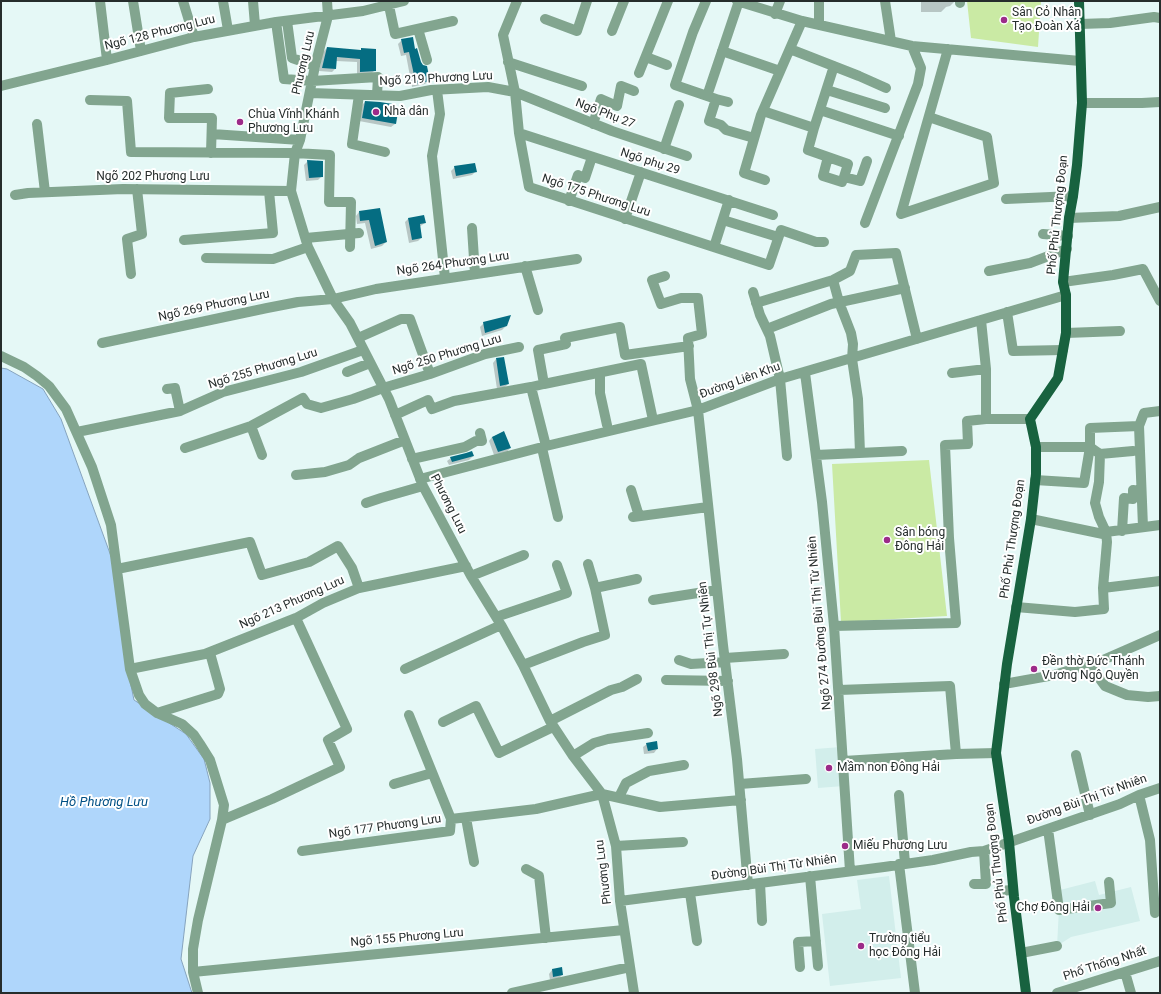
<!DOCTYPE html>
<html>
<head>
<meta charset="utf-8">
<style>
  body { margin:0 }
  #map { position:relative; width:1161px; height:994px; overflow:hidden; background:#e5f8f6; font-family:Roboto,sans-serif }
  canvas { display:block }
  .frame { position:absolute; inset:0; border:2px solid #262d2c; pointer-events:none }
</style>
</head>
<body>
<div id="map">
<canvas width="1161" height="994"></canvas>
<div class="frame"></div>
</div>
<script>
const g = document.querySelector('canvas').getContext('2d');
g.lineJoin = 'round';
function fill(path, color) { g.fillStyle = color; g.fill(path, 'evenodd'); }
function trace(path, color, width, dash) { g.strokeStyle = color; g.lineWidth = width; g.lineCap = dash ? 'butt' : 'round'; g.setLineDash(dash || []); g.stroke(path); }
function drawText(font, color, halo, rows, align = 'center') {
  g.font = font + ' Roboto,sans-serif'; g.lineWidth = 4; g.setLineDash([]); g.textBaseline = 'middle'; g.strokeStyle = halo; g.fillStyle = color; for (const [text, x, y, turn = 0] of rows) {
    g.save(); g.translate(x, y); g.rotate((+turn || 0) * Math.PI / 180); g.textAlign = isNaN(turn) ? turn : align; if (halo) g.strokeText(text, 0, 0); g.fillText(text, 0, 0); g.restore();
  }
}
const built = new Path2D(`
  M841,747l3,39 -26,2 -3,-39z
  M889,876l12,102 -71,8 -8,-72 39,-5 -4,-29z
  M1095,881l4,14 32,-8 9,34 -69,16 -14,9 3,-56z`);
const green = new Path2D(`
  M967,1h74l-3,46 -67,-9z
  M929,460l18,156 -106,6 -9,-158z`);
const water = new Path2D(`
  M1,368l6,1 36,20 18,30 51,140 16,112 6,29 52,34 18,25 6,24v36l-17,37 -12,103 11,34h-191z`);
const shadow = new Path2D(`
  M921,1h34l-5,5 -4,1 -5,5h-20z
  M402,40l13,10 14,30 -4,4 -13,3 -6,-32 -5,1 -3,-12z
  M327,48l33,3 1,-1 14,20 -4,4 -14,1v-13l-21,-1 -1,8 -3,3 -13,-1 4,-19z
  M365,102l32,11 -2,11 -4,3 -32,-6 2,-15z
  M308,161l14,15 -4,4 -12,1 -2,-16z
  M455,167l20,5 -3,3 -19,4 -2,-8z
  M379,209l7,33 -4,4 -11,3 -6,-26 -8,1 -1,-8 3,-4z
  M408,219l17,4 -6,4 2,11 -3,3 -9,2 -4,-21z
  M484,323l22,3 -4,4 -20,6 -2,-9z
  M496,359l12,25 -4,4 -7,1 -4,-26z
  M503,433l7,15 -3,4 -13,3 -5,-14 3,-4z
  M473,456l-4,4 -20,5 -2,-4 4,-3z
  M647,744l10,5 -3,4 -10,1 -1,-7z
  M561,968l1,7 -3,3 -9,2 -1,-6 3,-4z`);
const building = new Path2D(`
  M413,37l2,12 2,-1 4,14 2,3 4,1 3,15 -14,3 -7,-32 -5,1 -3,-14z
  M327,47l34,3v-2l15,1v22l-16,1v-13l-23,-2 -1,12 -14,-1z
  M365,101l15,1 13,2 -1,7 6,1 -2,12 -34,-6z
  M307,160l16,1v16l-14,1z
  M475,163l2,9 -21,4 -2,-10z
  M380,208l7,34 -12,4 -6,-26 -9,1 -1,-10z
  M424,215l2,8 -6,1 2,14 -10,2 -4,-22z
  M511,315l-4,11 -22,7 -2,-11z
  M504,357l5,27 -9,2 -4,-28z
  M504,431l7,17 -13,4 -6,-15z
  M472,451l2,5 -22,6 -2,-5 16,-4z
  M657,741l1,8 -10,2 -2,-8z
  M562,967l1,8 -10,2 -1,-8z`);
const minor = new Path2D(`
  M100,1l7,59
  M133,1l8,50
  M183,1l11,36
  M223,1l5,29
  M253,1l2,24
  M327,1l1,15 -13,50 -15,74 -5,13 -4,38 17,56 25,52 17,24 39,76 34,87 48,90 30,49 22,40 27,56 23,35 29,38 14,52 4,55 14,92
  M388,1l7,33 58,-13
  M517,1l-14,34 12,57 4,41 10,54 240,78 12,-35 35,12h8
  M706,1l-13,31 -18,53 41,14 -7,22 12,4 5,5 28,8
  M737,1l65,20 110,25 168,15
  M885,1l6,40
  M960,1v2
  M775,14l5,-13
  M545,19l32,12 10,-30
  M287,21l5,37 23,8
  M276,22l8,57 28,2 66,-4 -1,18
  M819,24v-23
  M1080,24l30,-1 44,-6 6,1
  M418,29l9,31
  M612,31l12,-30
  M790,49l69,27 27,12
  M722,51l58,20
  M646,57l21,8
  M508,62l74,24
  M639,73l29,-72
  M1,86l106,-26 87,-23 82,-15 87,-11 41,-10
  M208,89l-38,4 -1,25h43l-1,35
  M437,90l3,24 -8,42 13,122
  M827,90l58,18
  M310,93l90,3 31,-6 57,-3 27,5 97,39 75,25
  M359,95l-7,49 33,8
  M707,96l32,-95
  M716,99l12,3
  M90,100l37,1 4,51 164,1 35,2 -1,47h22l-1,45
  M1082,103h60l18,-1
  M820,110l79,26
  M763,111l51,17 20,-62
  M929,117l58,20 7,46 -93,31 47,-165
  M37,124l8,68
  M593,124l8,-25 16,7 4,-20 13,5
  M814,128l-6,22 40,14 -4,13 16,4 7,-20
  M519,133l254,82
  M212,134l88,6
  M664,149l15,-44
  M828,157l-5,19 19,6 2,-5
  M765,180l-21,-7 17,-58 41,-94
  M15,195l13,-2 95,-4 168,2
  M1006,199l67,-3
  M569,201l9,-26 7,3 7,-21
  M1069,218l50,-2 41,-9
  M625,219l16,-47
  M723,220l55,17
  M865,223l53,-139 3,-16 -9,-22
  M472,228l3,46
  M1043,234l25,2
  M306,238l53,-5
  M184,240l89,-7 -4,-42
  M714,247l15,-47
  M206,258l67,1 35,-12
  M525,266l13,44
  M989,271l41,-8 37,-14
  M131,274l-4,-35 15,-5 -5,-45
  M665,276l-13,4 9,24 20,-6h17l4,36 -14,4 2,41 8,31 25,235 14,114 11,126
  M833,280l6,22 12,31 2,11 -1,15 6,40 2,54
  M1063,282l50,-7 30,-6 17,32
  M753,292l7,23 10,21 10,43 7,77
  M756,303l77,-23 17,-9 6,-16 40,-2 21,86
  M1007,312l6,39 50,-1
  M981,320l5,49
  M767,329l64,-25 74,-16
  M1066,333l54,-2
  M358,338l43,-19h9l20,55
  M102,343l165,-35 31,-6 35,-3 43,-10 201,-30
  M1,356l23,11 13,9 12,10 17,23 26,58 19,58 19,144 9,26 6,9 12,9 25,11 12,11 6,9 10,16 14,45 -2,15 -24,100 -5,29v23l5,21
  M347,372l23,-9
  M600,373v20l7,32
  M805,373l17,129 12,124 16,245
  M952,373l34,-4v50h44
  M544,384l-6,-34 28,-6 -1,-6 55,-11 5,28 64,-9
  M167,389l8,-1 5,23
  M395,415l33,-15 4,9 22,-8 77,-14
  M251,426l11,29
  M77,432l103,-21 43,-19 78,-20 62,-22
  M546,446l-15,-59 13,-3 97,-20 12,56
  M1036,447h54l10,7 33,-3
  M185,448l66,-22 52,-28 4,6 14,4 32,-9 30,-11 47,-14 55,-20 34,-7
  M542,448l16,69
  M1100,454l-1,28 -4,21 4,14 7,15 1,10 -4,46
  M816,455l86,-4
  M412,459l53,-12 11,-6h6l-2,-8
  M296,475l29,-3 24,-7 10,-7 46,-18
  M420,479l126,-33 152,-36 82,-31 286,-84
  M1035,480l49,3 6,-36v-19l49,-2
  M631,490l8,26
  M366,503l15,-5 42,-12
  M633,517l75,-10
  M1031,519l72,15 3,-2 54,-7
  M1143,527l-4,-101 5,-13 16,-2
  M1122,531l2,-33 9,1v-9l8,1
  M117,569l133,-27 12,33 47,-13 29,-16 14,22 7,20
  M471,576l53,-21
  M595,588l42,-9
  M653,600l64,-10
  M1016,607l59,5 29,-3 -1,-21 57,-7
  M496,617l71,-24 -10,-28
  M834,626l122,-3 -7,-85 -4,-93 23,-1 -1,-23 19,-2
  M725,658l59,-4
  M679,660l12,4 34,-2
  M1089,664l16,22 22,9 21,2 12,-1
  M523,665l60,-23 22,-7 -10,-47 -7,-24
  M130,669l75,-15 91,-36 27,-15 36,-15 107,-22
  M405,669l96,-44
  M666,680l62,1
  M1004,684l50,-9 49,-15 57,-25
  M839,690l111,-4 6,68
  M157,713l61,-19 2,-5 -10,-36
  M409,715l42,104
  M550,721l61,-31 11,-3 15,-8
  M443,722l33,-16 23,47 54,-26
  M1076,755l14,60
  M573,756l21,-13 14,-4 40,-6
  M844,761l112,-7 40,-1
  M394,784l38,-11
  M740,784l66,-5
  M899,795l6,68
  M1139,795l11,45 5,73
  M619,797l7,-14 23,-12 35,-6
  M466,818l8,44
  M222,820l50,-21 36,-17 32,-15 -12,-27 19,-11 -51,-111
  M1048,829l11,81 52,-7 -2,-21
  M616,846l67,-4
  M302,851l148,-20 1,-12 85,-10 66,-15 58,13 81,-7
  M899,864l16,129
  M526,869l13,7 7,62
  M810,876l8,90
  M760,883l2,38
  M974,884h12l-2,-33
  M998,891l15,-1
  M690,893l7,48
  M620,901l264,-34 49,-7 38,-8 13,-1 136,-47 19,-9 21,-7
  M1021,953l36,-7
  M800,967l-2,-25 18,-1
  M193,972l431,-42
  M1125,972l6,21
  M512,993l118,-26
  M1057,993l103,-32`);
const major = new Path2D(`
  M1026,993l-12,-96 -5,-55 -13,-89 11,-89 24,-145 5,-45v-27l-6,-28 28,-41 8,-45v-38l-3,-13 6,-64 4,-22 4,-31 5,-62 -3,-102`);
const markers = [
  [1004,20,4,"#9c2b89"],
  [376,112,4,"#9c2b89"],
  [240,122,4,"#9c2b89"],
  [887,540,4,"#9c2b89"],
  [1034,669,4,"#9c2b89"],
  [829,768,4,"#9c2b89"],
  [845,846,4,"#9c2b89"],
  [1098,908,4,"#9c2b89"],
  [861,946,4,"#9c2b89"]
];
const poiNames = [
  ["Sân Cỏ Nhân",1012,13],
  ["Tạo Đoàn Xá",1012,27],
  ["Nhà dân",384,112],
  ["Chùa Vĩnh Khánh",248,115],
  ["Phương Lưu",248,129],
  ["Sân bóng",895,533],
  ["Đông Hải",895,547],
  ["Đền thờ Đức Thánh",1042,662],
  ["Vương Ngô Quyền",1042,676],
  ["Mầm non Đông Hải",837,768],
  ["Miếu Phương Lưu",853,846],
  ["Chợ Đông Hải",1090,908,"right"],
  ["Trường tiểu",869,939],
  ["học Đông Hải",869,953]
];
const streetNames = [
  ["Ngõ 128 Phương Lưu",160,33,-14],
  ["Phương Lưu",304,63,-77],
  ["Ngõ 219 Phương Lưu",436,79,-3],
  ["Ngõ Phụ 27",605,114,21],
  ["Ngõ phụ 29",650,162,18],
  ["Ngõ 202 Phương Lưu",153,177],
  ["Ngõ 175 Phương Lưu",596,196,18],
  ["Phố Phủ Thượng Đoạn",1058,215,-84],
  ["Ngõ 264 Phương Lưu",453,264,-8],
  ["Ngõ 269 Phương Lưu",214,306,-12],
  ["Ngõ 250 Phương Lưu",447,355,-17],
  ["Ngõ 255 Phương Lưu",263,369,-17],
  ["Đường Liên Khu",740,381,-20],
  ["Phương Lưu",448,504,63],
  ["Phố Phủ Thượng Đoạn",1013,539,-82],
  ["Ngõ 213 Phương Lưu",292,603,-24],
  ["Ngõ 274 Đường Bùi Thị Từ Nhiên",820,623,-95],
  ["Ngõ 298 Bùi Thị Tự Nhiên",711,649,-97],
  ["Đường Bùi Thị Từ Nhiên",1087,800,-20],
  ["Ngõ 177 Phương Lưu",385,827,-8],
  ["Phố Phủ Thượng Đoạn",997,863,-97],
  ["Đường Bùi Thị Từ Nhiên",774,868,-8],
  ["Phương Lưu",604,872,-97],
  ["Ngõ 155 Phương Lưu",407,938,-5],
  ["Phố Thống Nhất",1105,964,-18]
];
const waterNames = [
  ["Hồ Phương Lưu",104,803]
];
fill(built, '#d2eeeb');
fill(green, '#caeaa4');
fill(water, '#afd6fb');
trace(water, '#86a3bd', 1);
fill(shadow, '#0003');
fill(building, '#056d82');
trace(minor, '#82a58f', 10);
trace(major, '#18623f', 10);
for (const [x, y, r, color] of markers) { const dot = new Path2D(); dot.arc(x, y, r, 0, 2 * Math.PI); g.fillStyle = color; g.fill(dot); trace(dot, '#fff', 1.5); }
drawText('12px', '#262d2c', '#fff', poiNames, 'left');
drawText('12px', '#262d2c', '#fff', streetNames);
drawText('italic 13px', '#005085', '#fff', waterNames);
</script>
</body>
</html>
